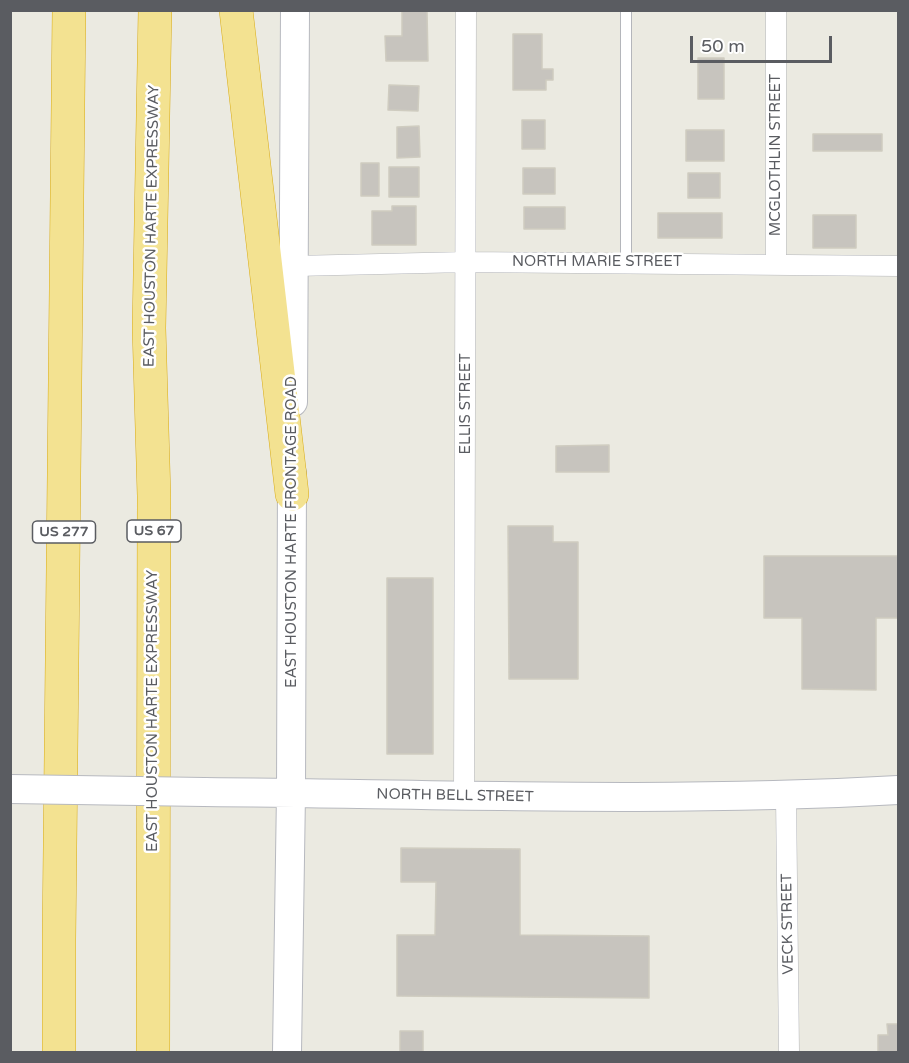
<!DOCTYPE html>
<html>
<head>
<meta charset="utf-8">
<style>
  body { margin:0 }
  #map { position:relative; width:909px; height:1063px; overflow:hidden; background:#ebeae1; font-family:"Varela Round",sans-serif }
  canvas { display:block }
  .frame { position:absolute; inset:0; border:12px solid #5a5c61; pointer-events:none }
  .scale { position:absolute; left:690px; top:36px; width:142px; height:27px; box-sizing:border-box; border:3px solid #5a5c61; border-top:0; padding-left:8px; font-size:18px; line-height:21px; white-space:nowrap; color:#5a5c61; -webkit-text-stroke:4px #fff; paint-order:stroke }
</style>
</head>
<body>
<div id="map">
<canvas width="909" height="1063"></canvas>
<div class="frame"></div>
<div class="scale">50 m</div>
</div>
<script>
const g = document.querySelector('canvas').getContext('2d');
g.lineJoin = 'round';
function fill(path, color) { g.fillStyle = color; g.fill(path, 'evenodd'); }
function trace(path, color, width, dash) { g.strokeStyle = color; g.lineWidth = width; g.lineCap = dash ? 'butt' : 'round'; g.setLineDash(dash || []); g.stroke(path); }
function drawText(font, color, halo, rows, align = 'center') {
  g.font = font + ' "Varela Round",sans-serif'; g.lineWidth = 5; g.setLineDash([]); g.textBaseline = 'middle'; g.strokeStyle = halo; g.fillStyle = color; for (const [text, x, y, turn = 0] of rows) {
    g.save(); g.translate(x, y); g.rotate((+turn || 0) * Math.PI / 180); g.textAlign = isNaN(turn) ? turn : align; if (halo) g.strokeText(text, 0, 0); g.fillText(text, 0, 0); g.restore();
  }
}
const building = new Path2D(`
  M402,11h25l1,50h-42l-1,-25h17z
  M513,34h29v35h11v11h-7v10h-33z
  M698,58h26v41h-26z
  M389,85l30,1 -1,25 -30,-1z
  M522,120h23v29h-23z
  M419,126l1,31 -23,1v-31z
  M686,130h38v31h-38z
  M813,134h69v17h-69z
  M361,163h18v33h-18z
  M389,167h30v30h-30z
  M523,168h32v26h-32z
  M688,173h32v25h-32z
  M392,206h24v39h-44v-34h20z
  M524,207h41v22h-41z
  M658,213h64v25h-64z
  M813,215h43v33h-43z
  M609,445v27h-53v-26z
  M508,526h45v16h25v137h-69z
  M764,556h134v62h-22v72l-74,-1v-71h-38z
  M387,578h46v176h-46z
  M401,848l119,1v86l129,1v62l-252,-2v-61h38l1,-53h-35z
  M887,1024h11v28h-20v-17h10z
  M400,1031h23v21h-23z`);
const lane = new Path2D(`
  M626,10v252`);
const street = new Path2D(`
  M776,10v254
  M295,266l171,-4 432,4
  M786,796l3,256
  M464,797l2,-787`);
const secondary = new Path2D(`
  M293,402l2,-392
  M204,792c232,2 463,11 694,-2
  M287,1052l4,-259 1,-320`);
const highway = new Path2D(`
  M236,10l56,484
  M59,1052v-113l10,-929
  M153,1052l1,-556 -5,-168 6,-318`);
const secondaryBridge = new Path2D(`
  M10,789l194,3`);
const shields = [
  [154,531,54],
  [64,532,63]
];
const shieldNames = [
  ["US 67",154,531],
  ["US 277",64,532]
];
const streetNames = [
  ["MCGLOTHLIN STREET",776,155,-90],
  ["EAST HOUSTON HARTE EXPRESSWAY",152,226,-89],
  ["NORTH MARIE STREET",597,262],
  ["ELLIS STREET",466,404,-90],
  ["EAST HOUSTON HARTE FRONTAGE ROAD",292,532,-90],
  ["EAST HOUSTON HARTE EXPRESSWAY",153,711,-90],
  ["NORTH BELL STREET",455,796,1],
  ["VECK STREET",788,924,-91]
];
fill(building, '#c7c4be');
trace(building, '#cfccc0', 1.5);
trace(lane, '#b4b6bb', 12);
trace(street, '#b4b6bb', 21);
trace(secondary, '#b7b9bf', 30);
trace(highway, '#d9ab14', 34);
trace(lane, '#fff', 10);
trace(street, '#fff', 20);
trace(secondary, '#fff', 28);
trace(highway, '#f3e291', 33);
trace(secondaryBridge, '#b7b9bf', 30, []);
trace(secondaryBridge, '#fff', 28);
for (const [x, y, w] of shields) { const box = new Path2D(); box.roundRect(x - w / 2, y - 11, w, 22, 4.5); g.fillStyle = '#fff'; g.fill(box); trace(box, '#5a5c61', 1.5); }
drawText('bold 14px', '#5a5c61', null, shieldNames);
drawText('15px', '#5a5c61', '#fff', streetNames);
</script>
</body>
</html>
